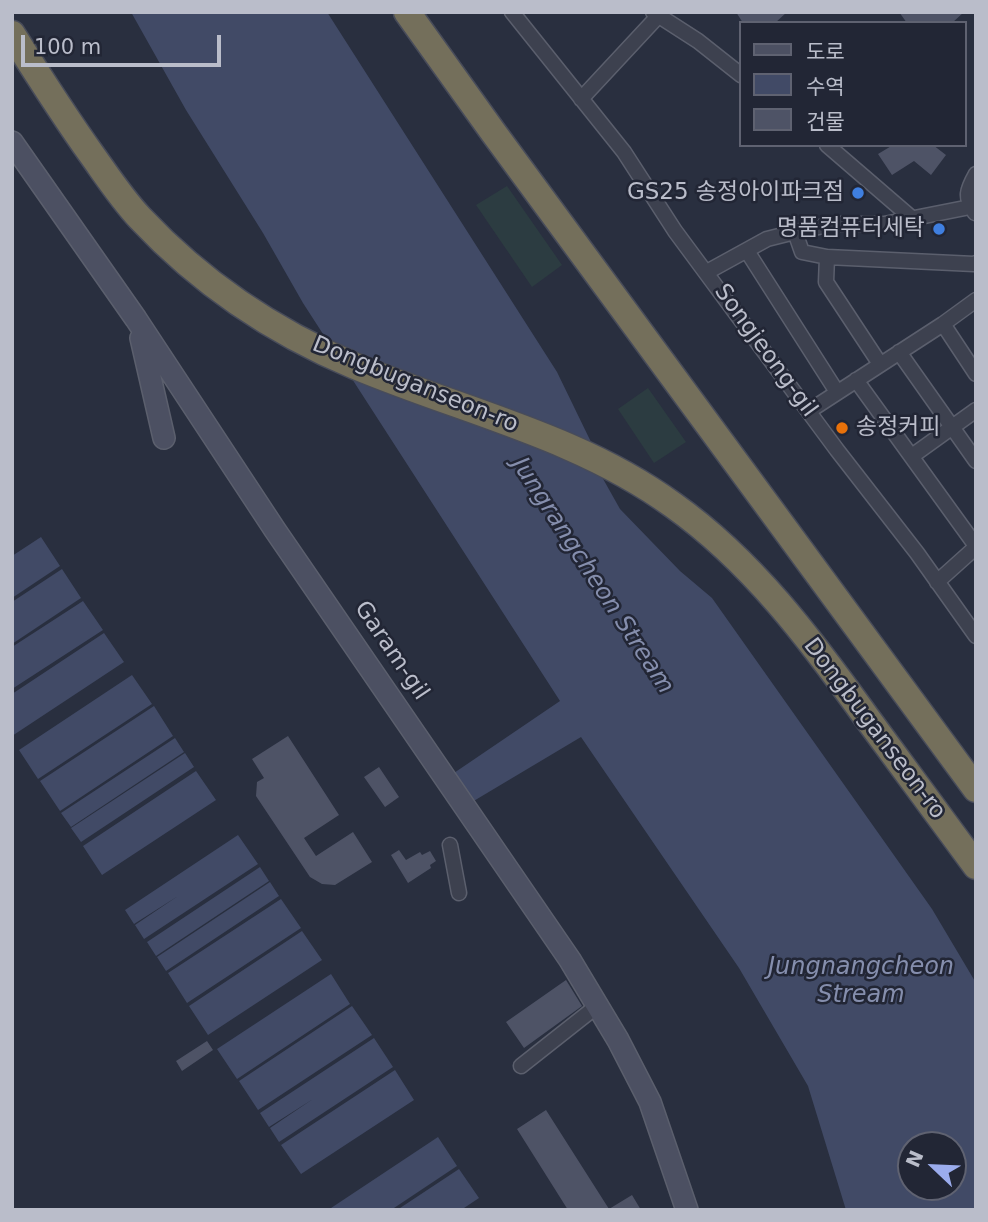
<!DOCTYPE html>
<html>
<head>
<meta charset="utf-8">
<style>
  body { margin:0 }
  #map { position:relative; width:988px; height:1222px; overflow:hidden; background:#292f3f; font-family:"DejaVu Sans","Noto Sans KR",sans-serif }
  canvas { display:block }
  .frame { position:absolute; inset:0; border:14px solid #babdca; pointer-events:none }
  .legend { position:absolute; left:739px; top:21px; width:228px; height:126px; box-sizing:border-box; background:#222635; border:2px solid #5f6271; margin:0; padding:9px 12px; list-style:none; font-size:21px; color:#babdca }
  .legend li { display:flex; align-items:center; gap:14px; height:35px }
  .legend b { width:35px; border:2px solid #5f6271 }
  .north { position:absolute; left:897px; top:1131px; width:70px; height:70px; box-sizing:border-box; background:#222635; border:2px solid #5f6271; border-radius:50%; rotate:293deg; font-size:19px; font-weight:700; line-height:28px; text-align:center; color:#babdca }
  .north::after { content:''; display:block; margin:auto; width:24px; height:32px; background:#9baced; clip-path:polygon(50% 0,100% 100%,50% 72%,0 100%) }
  .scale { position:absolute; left:21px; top:35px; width:200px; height:32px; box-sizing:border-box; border:4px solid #babdca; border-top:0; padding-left:9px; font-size:21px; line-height:24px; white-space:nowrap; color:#babdca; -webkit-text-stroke:5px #222635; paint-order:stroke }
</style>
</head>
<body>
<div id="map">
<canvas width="988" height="1222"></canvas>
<div class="frame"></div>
<ul class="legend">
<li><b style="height:9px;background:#4c5062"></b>도로</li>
<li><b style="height:19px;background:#414a66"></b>수역</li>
<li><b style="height:19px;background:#4e5366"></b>건물</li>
</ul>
<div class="north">N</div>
<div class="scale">100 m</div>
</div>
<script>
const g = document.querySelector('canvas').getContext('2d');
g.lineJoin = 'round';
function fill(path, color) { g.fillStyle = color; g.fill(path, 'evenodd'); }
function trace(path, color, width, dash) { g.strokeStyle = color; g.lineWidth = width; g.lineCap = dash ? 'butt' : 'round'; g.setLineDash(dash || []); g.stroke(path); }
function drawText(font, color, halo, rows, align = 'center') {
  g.font = font + ' "DejaVu Sans","Noto Sans KR",sans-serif'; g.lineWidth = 5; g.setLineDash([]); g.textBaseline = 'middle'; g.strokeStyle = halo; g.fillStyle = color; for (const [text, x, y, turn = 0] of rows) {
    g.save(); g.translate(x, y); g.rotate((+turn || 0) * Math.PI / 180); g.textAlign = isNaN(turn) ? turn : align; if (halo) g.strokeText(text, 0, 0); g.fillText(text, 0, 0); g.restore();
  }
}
const green = new Path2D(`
  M507,186l55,79 -30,22 -56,-82z
  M648,388l38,54 -32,21 -36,-54z`);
const water = new Path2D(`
  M131,12h196l230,360 34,70 11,35 18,32 60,62 32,27 220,311 44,74v227h-130l-38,-124 -69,-118 -158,-231 -109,65 -21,-27 109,-74 -257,-398 -40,-70 -77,-123zM911,1145h42v42h-42z
  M41,537l19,29 -48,32v-42z
  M62,569l19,29 -69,46v-42z
  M83,601l20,29 -91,59v-42z
  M104,633l20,29 -112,74v-42z
  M132,675l20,29 -114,75 -19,-29z
  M154,706l19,30 -113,75 -20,-30z
  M175,738l9,14 -113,75 -10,-14z
  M185,753l9,14 -113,75 -10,-14z
  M196,771l20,29 -114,75 -19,-29z
  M238,835l20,29 -114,75 -9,-14 43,-29 -44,28 -9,-14z
  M260,867l9,14 -113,75 -9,-14z
  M270,882l9,14 -113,75 -9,-14z
  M281,899l20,29 -114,75 -19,-30z
  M302,931l20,29 -114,75 -19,-29z
  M331,974l19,30 -113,75 -20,-30z
  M352,1006l20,29 -114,75 -19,-29z
  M374,1038l19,29 -114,75 -9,-14 43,-29 -44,28 -9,-14z
  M395,1070l19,30 -113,74 -20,-29z
  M438,1137l19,29 -66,44h-63z
  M459,1169l20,29 -18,12h-64z`);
const building = new Path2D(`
  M736,12h51l-12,11h-32z
  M899,12h65l-12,11h-45z
  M893,145h40l13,10 -15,20 -17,-14 -22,14 -14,-21z
  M288,736l51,79 -35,23 12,18 37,-24 19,30 -37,23 -13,-1 -12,-7 -54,-81 1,-14 7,-4 -12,-19z
  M379,767l20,30 -14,10 -21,-30z
  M399,850l7,10 14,-8 2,3 8,-4 6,10 -6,4 1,3 -23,15 -17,-28z
  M566,980l16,26 -58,42 -18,-26z
  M207,1041l6,9 -31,21 -6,-10z
  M546,1110l63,99 23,-14 9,15h-73l-51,-81z`);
const street = new Path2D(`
  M512,12l112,140 51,79 162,219 80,103 59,83
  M653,12l45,29 43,34
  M581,99l81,-87
  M827,145l87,75
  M975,213c-11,-16 -8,-23 1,-39
  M795,232l7,20 25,5 -1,25 54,82
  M747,251l90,141
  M827,257l147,7 2,-1
  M707,272l60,-33 28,-7 38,-8h51l86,-17
  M943,324l33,50
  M899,352l77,109
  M856,380l120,166
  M809,411l134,-87 33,-24
  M912,456l64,-46
  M937,582l39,-35
  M450,845l9,48
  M521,1066l76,-60`);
const secondary = new Path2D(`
  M12,142l124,177 139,211 295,430 48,80 32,62 37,108
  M141,338l23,100`);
const highway = new Path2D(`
  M407,12l86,120 483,657
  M12,34c26,41 52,82 80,121 15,21 30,44 48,63 60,64 134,114 215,148 107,45 223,70 318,139 79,56 138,135 194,213 36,49 73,99 109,148`);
const markers = [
  [858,193,7,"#3f7fe0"],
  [939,229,7,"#3f7fe0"],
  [842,428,7,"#e8710a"]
];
const poiNames = [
  ["GS25 송정아이파크점",844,193],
  ["명품컴퓨터세탁",925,229],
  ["송정커피",856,428,"left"]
];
const streetNames = [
  ["Songjeong-gil",765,351,54],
  ["Dongbuganseon-ro",415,385,22],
  ["Garam-gil",391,651,56],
  ["Dongbuganseon-ro",874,729,53]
];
const waterNames = [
  ["Jungrangcheon Stream",592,576,57],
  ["Jungnangcheon",861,968],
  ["Stream",861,996]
];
fill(green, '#2c3c41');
fill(water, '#414a66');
fill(building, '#4e5366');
trace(street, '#5b5f6d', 17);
trace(secondary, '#5b5f6d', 24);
trace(highway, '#484c5a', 29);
trace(street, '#3d414f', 14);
trace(secondary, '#4c5062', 21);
trace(highway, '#746f5b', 26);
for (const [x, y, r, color] of markers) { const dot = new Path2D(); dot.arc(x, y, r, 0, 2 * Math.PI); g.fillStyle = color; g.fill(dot); trace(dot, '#222635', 2.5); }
drawText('23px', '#babdca', '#222635', poiNames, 'right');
drawText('23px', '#babdca', '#222635', streetNames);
drawText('italic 24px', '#858ead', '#222635', waterNames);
</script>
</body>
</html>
